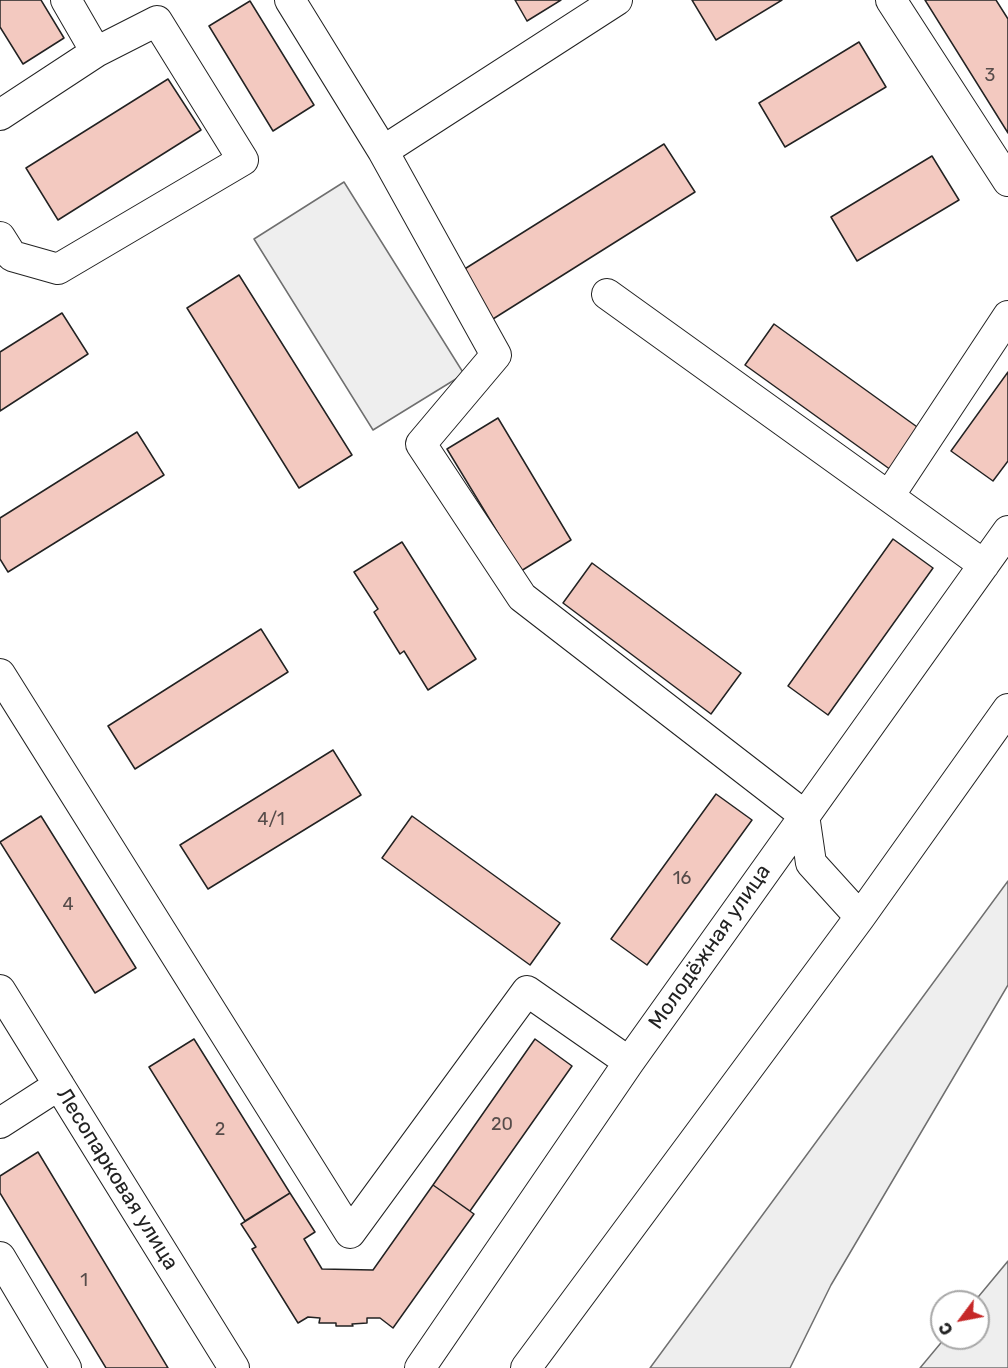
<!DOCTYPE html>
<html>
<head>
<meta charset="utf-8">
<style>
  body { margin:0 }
  #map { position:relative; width:1008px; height:1368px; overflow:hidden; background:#fff; font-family:Rubik,sans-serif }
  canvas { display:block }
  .north { position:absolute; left:930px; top:1290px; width:60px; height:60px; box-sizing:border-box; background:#fff; border:2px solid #a7a7a7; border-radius:50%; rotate:238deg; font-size:16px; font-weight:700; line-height:24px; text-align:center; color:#222 }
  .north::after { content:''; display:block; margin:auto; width:21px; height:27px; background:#c62828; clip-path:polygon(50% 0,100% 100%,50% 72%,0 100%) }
</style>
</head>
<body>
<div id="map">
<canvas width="1008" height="1368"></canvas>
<div class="north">С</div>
</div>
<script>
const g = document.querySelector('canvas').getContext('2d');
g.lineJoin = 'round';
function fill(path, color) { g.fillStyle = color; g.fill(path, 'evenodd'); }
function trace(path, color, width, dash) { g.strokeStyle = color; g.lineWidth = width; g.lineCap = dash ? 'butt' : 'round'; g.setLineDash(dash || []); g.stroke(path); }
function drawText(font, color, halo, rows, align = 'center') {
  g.font = font + ' Rubik,sans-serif'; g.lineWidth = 4.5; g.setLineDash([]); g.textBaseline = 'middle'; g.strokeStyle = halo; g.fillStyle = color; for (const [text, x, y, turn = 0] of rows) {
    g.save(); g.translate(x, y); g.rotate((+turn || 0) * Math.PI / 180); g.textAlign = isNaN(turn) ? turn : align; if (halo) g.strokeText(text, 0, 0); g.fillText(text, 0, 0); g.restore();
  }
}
const green = new Path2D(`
  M344,182l120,192 -91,56 -119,-191z
  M1008,881v104l-177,300 -41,83h-140z
  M1008,1261v107h-88l25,-30h33v-36h-4z`);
const building = new Path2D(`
  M0,0h41l23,38 -41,26 -23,-37z
  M515,0h46l-34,21z
  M692,0h90l-66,40z
  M925,0h71l12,19v114z
  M250,1l64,104 -41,26 -64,-105z
  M859,42l27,45 -101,60 -26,-44z
  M168,79l33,51 -143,90 -32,-52z
  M664,144l31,48 -210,132 -30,-49z
  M932,156l27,44 -102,61 -26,-44z
  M239,275l113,180 -53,33 -112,-180z
  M62,313l26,41 -88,57v-59z
  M774,324l146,105 -29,41 -146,-105z
  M1008,372v89l-15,20 -42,-30z
  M498,418l73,122 -50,31 -74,-122z
  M137,432l27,43 -156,97 -8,-13v-41z
  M893,539l40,29 -105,147 -40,-29z
  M402,542l74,117 -48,31 -24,-39 -4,3 -26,-42 4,-3 -24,-37z
  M592,563l149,110 -30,41 -148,-111z
  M261,629l27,43 -153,97 -27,-43z
  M333,750l28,45 -153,94 -28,-44z
  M716,794l36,26 -105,145 -36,-26z
  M41,816l95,152 -41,25 -95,-151z
  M412,816l148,107 -30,42 -148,-107z
  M194,1039l96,154 -45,28 -96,-154z
  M535,1039l37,27 -102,145 -37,-26z
  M38,1152l130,216h-62l-106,-175v-17z
  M433,1185l41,29 -81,114 -13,-10h-13v5l-15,1 1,2h-17v-3h-17l1,-5 -12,-1 -10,6 -46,-74 4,-2 -15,-23 49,-31 25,39 -11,7 18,30 51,1z`);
const minor = new Path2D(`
  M66,0l30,52
  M290,0l93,151 113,204 -75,89 101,153 282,218 7,48 49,54
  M891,0l117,181
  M0,115l96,-63 61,-31 86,139 -185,109 -46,-13 -12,-19
  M383,151l234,-151
  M607,294l377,271
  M889,496l119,-180
  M0,674l350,559 177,-242 102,71
  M0,990l234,378
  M0,1123l59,-38
  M0,1257l66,111
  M420,1368l209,-306 379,-531
  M526,1368l334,-451 148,-208`);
const numberNames = [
  ["3",990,76],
  ["4/1",271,820],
  ["16",682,879],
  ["4",68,905],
  ["20",502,1125],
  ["2",220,1130],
  ["1",84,1281]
];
const streetNames = [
  ["Молодёжная улица",710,947,-55],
  ["Лесопарковая улица",117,1179,58]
];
fill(green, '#eee');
trace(green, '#6f6f6f', 1.5);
fill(building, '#f3c9c0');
trace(building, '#222', 1.5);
trace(minor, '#222', 32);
trace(minor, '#fff', 30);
drawText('18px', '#564c4a', null, numberNames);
drawText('21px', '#222', '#fff', streetNames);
</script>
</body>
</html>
